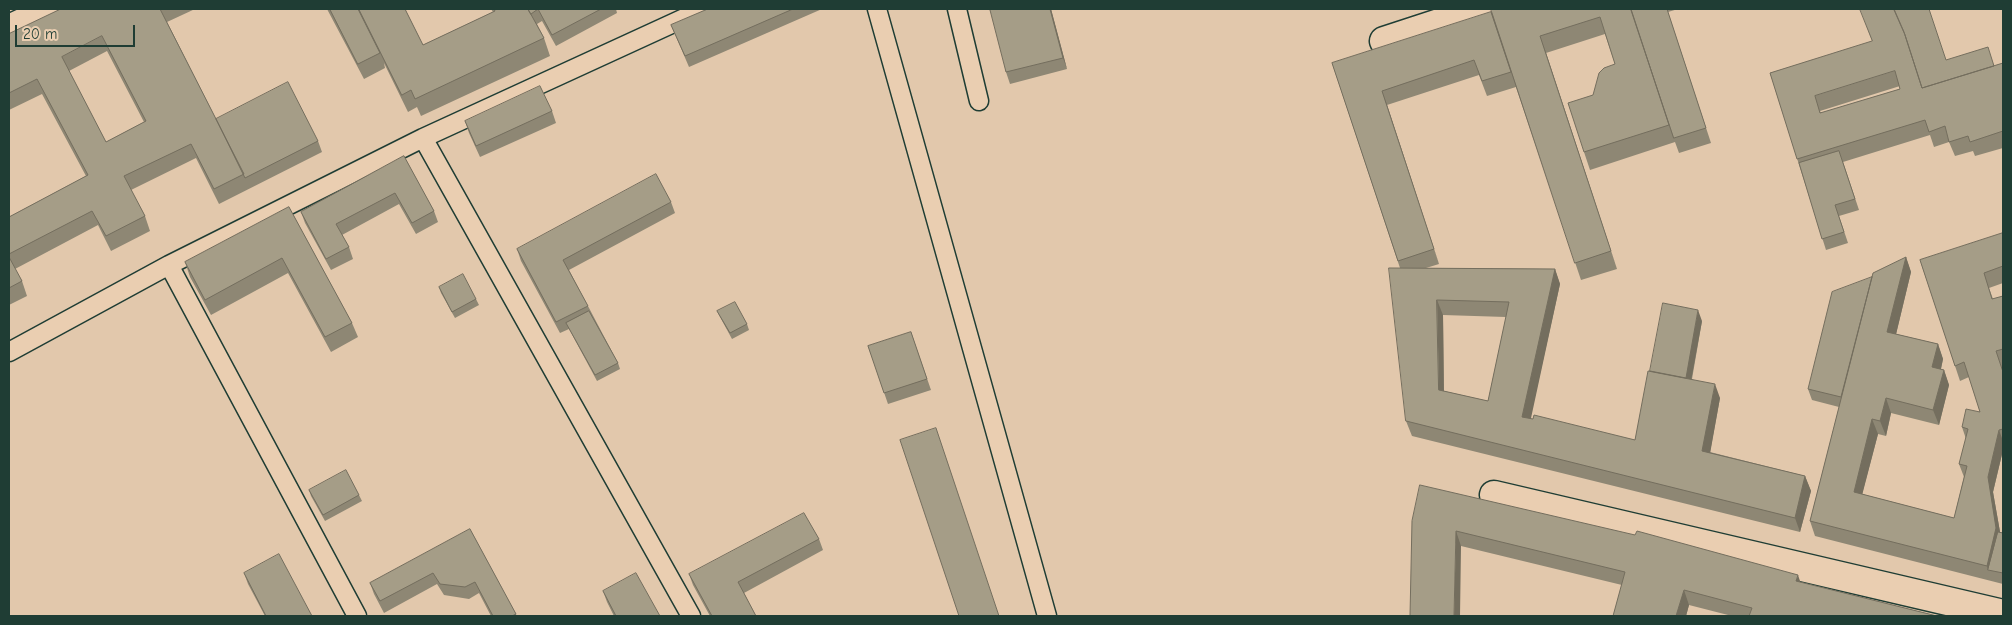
<!DOCTYPE html>
<html>
<head>
<meta charset="utf-8">
<style>
  body { margin:0 }
  #map { position:relative; width:2012px; height:625px; overflow:hidden; background:#e2c8ac; font-family:"Comic Neue",sans-serif }
  canvas { display:block }
  .frame { position:absolute; inset:0; border:10px solid #1f3d34; pointer-events:none }
  .scale { position:absolute; left:15px; top:25px; width:120px; height:22px; box-sizing:border-box; border:2px solid #1f3d34; border-top:0; padding-left:6px; font-size:15px; line-height:18px; white-space:nowrap; color:#1f3d34; -webkit-text-stroke:4px #eaceb1; paint-order:stroke }
</style>
</head>
<body>
<div id="map">
<canvas width="2012" height="625"></canvas>
<div class="frame"></div>
<div class="scale">20 m</div>
</div>
<script>
const g = document.querySelector('canvas').getContext('2d');
g.lineJoin = 'round';
function trace(path, color, width, dash) { g.strokeStyle = color; g.lineWidth = width; g.lineCap = dash ? 'butt' : 'round'; g.setLineDash(dash || []); g.stroke(path); }
function fill(path, color) { g.fillStyle = color; g.fill(path, 'evenodd'); }
const service = new Path2D(`
  M877,9l170,607
  M957,9l22,92
  M423,138l268,478
  M169,265l188,351
  M9,352l160,-87 254,-127 281,-129`);
const minor = new Path2D(`
  M9,29l43,-20
  M1384,41l98,-32
  M1494,495l509,119`);
const wall = new Path2D(`
  M61,9h134l-28,13 49,97 102,22 4,11 -103,52 -23,-46 -65,32 14,26 5,15 -39,20 -13,-26 -83,44 7,12 5,15 -18,9v-88l77,-41 -44,-82 -33,16v-76zM107,51l37,71 -38,20 -37,-71z
  M327,9h78l18,36 70,-33 -2,-3h125l1,4 -61,33 -14,-25 -5,3 7,14 6,18 -129,60 -4,-9 -9,5 -24,-49 1,5 -21,11z
  M708,9h114l-133,58 -18,-42z
  M995,9h56l16,60 -57,15 -4,-12z
  M1492,9h186l-10,3 43,131 -32,10 -4,-11 -85,28 -6,-18 31,-88 -10,-30 -59,19 71,216 -36,11 -65,-193 -29,9 -8,-21 -92,30 52,159 -13,4 129,1 5,15 -30,135 105,21 15,-69 52,-50 -10,58 28,19 -10,54 95,24 6,15 -11,41 -388,-96 -6,-15 -6,-153 -68,-205 160,-51zM1443,315l63,2 -18,84 -44,-10z
  M1872,42l74,18 49,6 8,-3v85l-28,8 -2,-5 -18,5 -6,-14 -15,5 -4,-12 -87,27 16,48 -20,6 9,27 -22,7 -56,-177zM1900,86v3l-79,24 -1,-2z
  M552,111l4,12 -76,34 -11,-24 -4,-12z
  M404,156l30,55 4,11 -22,12 -17,-30 -57,31 7,12 4,12 -22,11 -26,-47 -4,-11z
  M671,202l4,11 -106,57 49,93 2,6 -23,12 -28,-52 -9,4 -39,-72 -4,-12z
  M289,207l63,116 6,14 -27,15 -43,-79 -77,42 -21,-38 -5,-15z
  M2003,233v50l-14,5 4,11 10,-3v69l-1,1 1,5v79l-10,42 7,40 3,1v51l-188,-48 -5,-15 29,-114 -27,-7 -4,-11 64,-112 34,-20 5,15 -15,62 42,10 5,15 -2,10 3,1 5,15 -10,40 -48,-12 -5,23 -8,-2 -16,60 92,24 10,-41 -5,-13 7,-25 -4,-12 18,-15 -11,-35 -9,4 -40,-121z
  M439,287l37,12 3,6 -24,13 -14,-25z
  M717,311l30,13 2,6 -17,9 -12,-22z
  M911,332l20,58 -43,14 -20,-58z
  M309,490l50,5 3,6 -37,20 -14,-25z
  M1412,521l388,61 137,34h-205l-43,-11 -3,11h-73l9,-31 -161,-39z
  M470,529l47,87h-26l-12,-23 -10,6 -25,-4 -7,-11 -53,29 -10,-19 -4,-11z
  M819,539l4,11 -79,43 12,23h-46l-17,-31 -4,-11z
  M244,573l68,43h-47l-17,-32z
  M603,591l57,25h-46l-7,-14z`);
const shadedWall = new Path2D(`
  M1050,9h1l16,60 -4,-11z
  M1540,36l6,17 71,216 -6,-18z
  M1382,91l5,14 52,159 -5,-15z
  M1906,257l5,15 -18,75 -6,-15z
  M1555,269l5,15 -32,148 -6,-15z
  M1437,300l6,15 1,89 -5,-14z
  M1698,310l4,11 -13,71 -4,-11z
  M1938,344l5,15 -5,23 -6,-15z
  M1944,370l5,15 -10,40 -6,-15z
  M1715,384l5,14 -12,67 -6,-14z
  M1886,398l5,15 -5,23 -6,-15z
  M1872,419l6,15 -19,73 -5,-15z
  M1999,430l4,11v9l-10,42 9,51 -14,27 -1,-4 1,-89z
  M1805,476l6,15 -11,41 -5,-14z
  M1456,531l5,15 -1,70h-6z
  M1798,575l5,15 -7,-9z
  M1684,590l5,15 -3,11h-10z`);
const building = new Path2D(`
  M61,9h99l84,165 -30,15 -23,-45 -67,32 21,40 -39,20 -14,-25 -83,43v-37l79,-42 -51,-96 -28,14v-59zM102,36l44,85 -40,21 -44,-85z
  M330,9h28l22,44 -22,11z
  M359,9h46l18,36 72,-34 -1,-2h34l16,29 -129,61 -4,-9 -9,5z
  M528,9h73l-49,26 -14,-26 -7,5z
  M708,9h85l-108,47 -14,-31z
  M995,9h55l13,49 -57,14 -16,-62z
  M1491,9h140l38,116 -85,27 -16,-49 25,-8 6,-22 5,-5 11,-4 -15,-47 -60,19 71,215 -36,12z
  M1631,9h36l39,119 -32,10z
  M1860,9h34l10,23 18,56 81,-25v68l-33,11 -2,-6 -19,6 -4,-16 -16,6 -4,-12 -128,39 -27,-86 102,-32zM1895,71l5,18 -80,24 -5,-17z
  M1894,9h35l17,51 42,-13 6,19 -72,22 -17,-53z
  M1491,12l20,60 -29,9 -8,-21 -92,31 52,158 -36,12 -66,-198z
  M288,82l30,59 -73,37 -29,-59z
  M540,86l12,25 -76,35 -11,-25z
  M1839,151l16,48 -20,6 9,27 -22,7 -23,-76z
  M404,156l30,55 -22,12 -17,-30 -59,31 13,23 -23,12 -25,-47z
  M656,174l15,28 -108,58 25,46 -32,16 -39,-73z
  M289,207l63,116 -27,14 -43,-79 -77,42 -20,-38z
  M2003,233v33l-19,7 8,26 11,-3v53l-7,2 7,21v57l-4,1 -11,47 8,51 -9,38 -177,-45 63,-248 33,-16 -19,75 51,12 -6,23 12,3 -11,40 -47,-12 -6,23 -8,-2 -18,73 100,26 13,-52 -8,-2 9,-35 -6,-2 4,-18 14,3 -16,-50 -9,4 -35,-106z
  M9,257l13,24 -13,7z
  M1389,268l166,1 -33,148 11,2 1,-4 101,25 13,-69 67,13 -13,67 103,25 -10,42 -389,-97zM1437,300l72,2 -21,99 -49,-11z
  M463,274l13,25 -24,13 -13,-25z
  M1872,277l-31,120 -33,-8 24,-97z
  M735,302l12,22 -17,9 -13,-22z
  M1663,303l35,7 -12,68 -36,-7z
  M589,311l29,52 -23,12 -29,-52z
  M911,332l16,47 -43,14 -16,-47z
  M936,428l63,188h-40l-59,-176z
  M346,470l13,25 -36,20 -14,-25z
  M1420,485l215,50 2,-4 161,44 -2,6 141,35h-188l3,-8 -68,-18 -8,26h-63l12,-44 -169,-41 -2,85h-44l2,-95z
  M804,513l15,26 -81,43 18,34h-44l-23,-42z
  M470,529l46,85 -4,2h-19l-18,-34 -10,5 -25,-3 -7,-11 -53,28 -10,-18z
  M1998,532l5,1v40l-15,-3z
  M279,554l33,62h-46l-22,-43z
  M636,573l24,43h-44l-13,-25z`);
trace(service, '#1f3d34', 21);
trace(minor, '#1f3d34', 31);
trace(service, '#eaceb1', 18);
trace(minor, '#eaceb1', 28);
fill(wall, '#8e8774');
fill(shadedWall, '#746e5e');
fill(building, '#a59d87');
trace(building, '#746e5e', 1);
</script>
</body>
</html>
